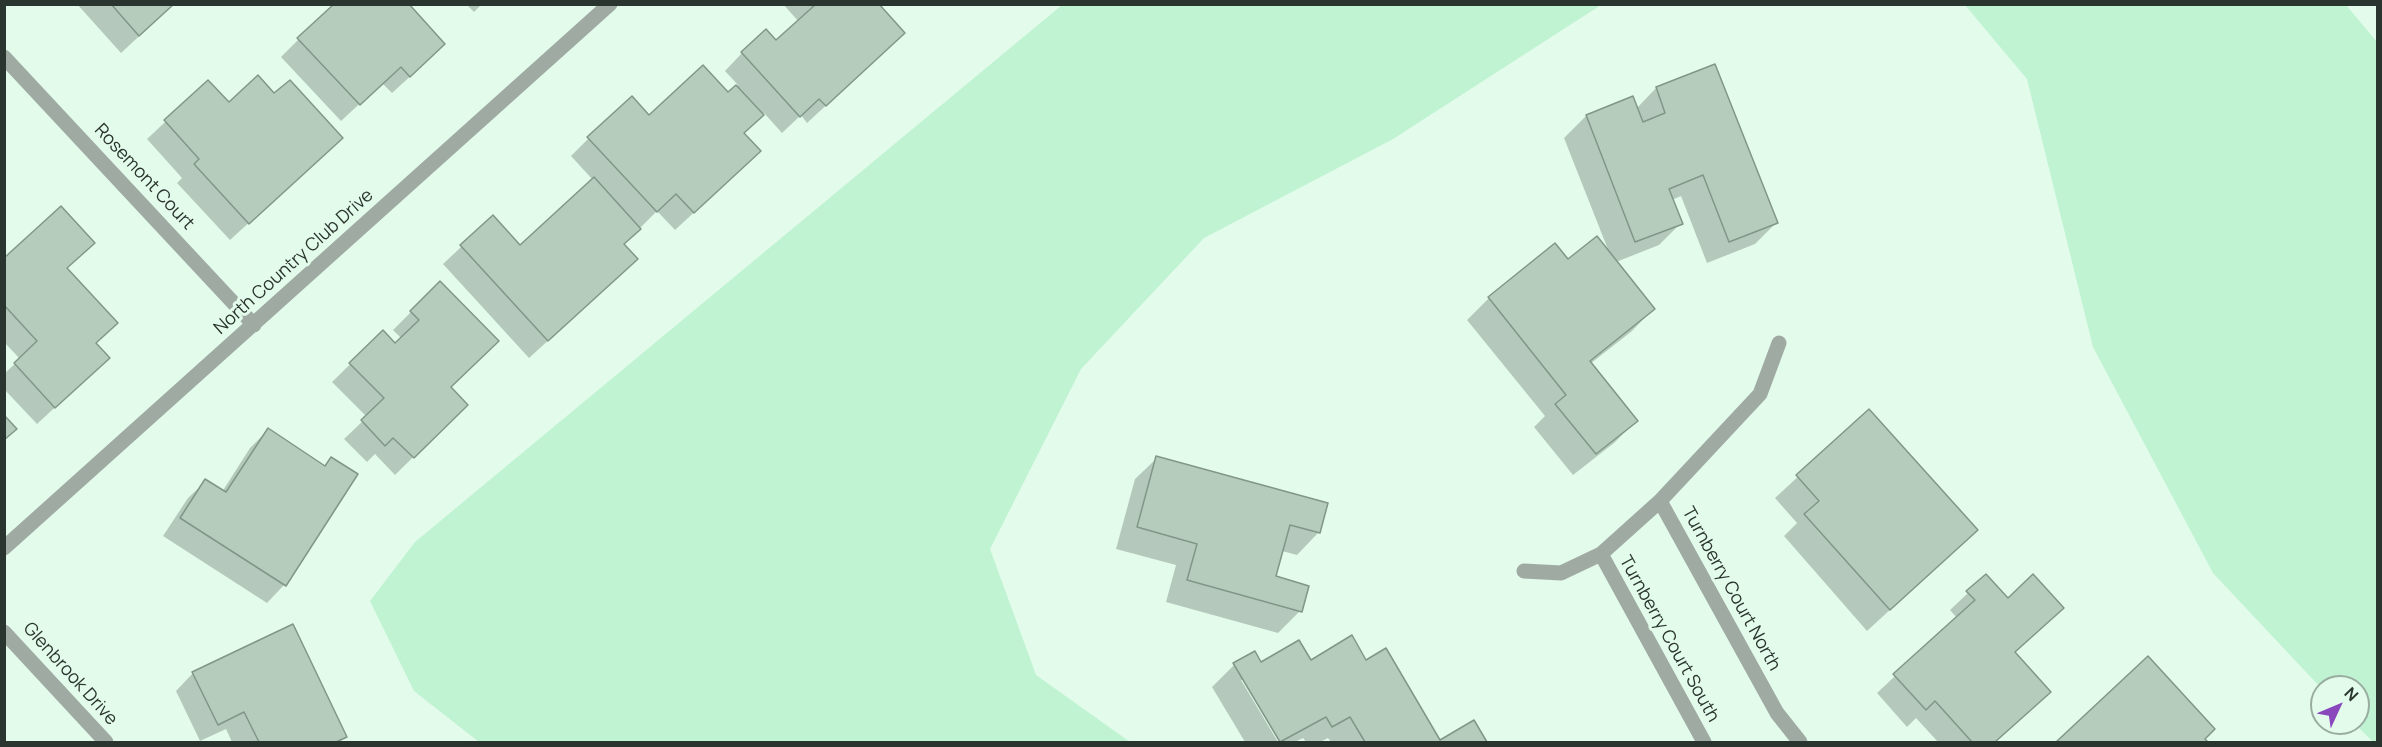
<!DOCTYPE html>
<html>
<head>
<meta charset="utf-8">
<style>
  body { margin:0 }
  #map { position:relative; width:2382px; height:747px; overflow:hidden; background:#e3fbeb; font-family:Manrope,sans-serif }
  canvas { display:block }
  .frame { position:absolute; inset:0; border:6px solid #2b352f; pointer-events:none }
  .north { position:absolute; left:2310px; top:675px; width:60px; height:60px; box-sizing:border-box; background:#e3fbeb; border:2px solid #99aca0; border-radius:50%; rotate:46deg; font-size:16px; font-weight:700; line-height:24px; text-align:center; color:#2b352f }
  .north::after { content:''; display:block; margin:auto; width:21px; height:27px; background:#8949bd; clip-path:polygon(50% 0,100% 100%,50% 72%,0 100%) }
</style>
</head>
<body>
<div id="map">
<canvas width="2382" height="747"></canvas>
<div class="frame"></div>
<div class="north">N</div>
</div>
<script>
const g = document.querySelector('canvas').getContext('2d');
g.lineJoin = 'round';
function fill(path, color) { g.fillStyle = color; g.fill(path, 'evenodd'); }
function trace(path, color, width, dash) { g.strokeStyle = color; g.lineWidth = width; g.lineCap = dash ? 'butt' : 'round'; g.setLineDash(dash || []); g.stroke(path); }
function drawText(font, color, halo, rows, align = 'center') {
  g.font = font + ' Manrope,sans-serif'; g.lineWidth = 6; g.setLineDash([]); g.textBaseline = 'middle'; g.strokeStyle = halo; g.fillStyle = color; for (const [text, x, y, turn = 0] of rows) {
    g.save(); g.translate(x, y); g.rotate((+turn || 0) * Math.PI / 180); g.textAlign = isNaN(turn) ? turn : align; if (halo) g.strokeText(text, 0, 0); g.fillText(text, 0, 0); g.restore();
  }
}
const green = new Path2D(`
  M1062,5h539l-208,134 -189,99 -123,131 -91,180 46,126 94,67h-651l-65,-51 -44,-90 45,-59z
  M1965,5h381l31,37v700h-4l-19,-19h4v-36h-36v2l-109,-116 -120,-226 -66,-268z`);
const shadow = new Path2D(`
  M77,4h97l-53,49z
  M466,4h16l-8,8z
  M783,4h94l9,46 -79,73 -6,-8 -19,18 -18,-20 -21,21 -2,35 -66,61 -18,-19 -34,34 -5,32 -89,81 -86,-94 50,-47 27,30 73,-67 -22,-24 17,-17 61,-22 79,-22 10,-10 -13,-14 17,-18 34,-10 23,-21z
  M299,39l127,23 -34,31 -10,-10 -41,38 -60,-64z
  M1714,66l63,156 -22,22 -48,19 -26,-67 -9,4 9,23 -22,22 -43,17 37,47 -21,22 -42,33 46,57 -22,22 -41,32 -39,-48 11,-11 -78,-96 22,-22 66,-53 13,16 41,-9 -45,-114 22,-22 47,-18 4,10 19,-20z
  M208,82l21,22 45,-8 49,59 -93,85 -53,-57 5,-5 -35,-39z
  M4,260l62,9 29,75 -5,31 -53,49 -33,-35v-15l16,-15 -16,-17z
  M440,283l9,105 17,17 -71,70 -20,-21 -8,8 -23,-23 23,-22 -35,-35 51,-50 12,13 7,-6 -9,-9z
  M1869,411l85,140 -87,80 -83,-95 13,-13 -22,-25z
  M268,430l56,36 7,-7 25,16 -72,110 -17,18 -104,-67 25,-38 18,-17 16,11 28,-44z
  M1157,458l169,46 -8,29 -21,22 -15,-4 -7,26 25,34 -22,22 -112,-31 10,-37 -60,-16 19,-70z
  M1986,576l28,77 17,56 -36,33h-57l-22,-24 -9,9 -30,-34 80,-75 -7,-8z
  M2148,659l58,83h-148z
  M1310,662h55l74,80 35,-20 11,20h-154l-3,-4 -8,4h-14l-3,-4 -8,4h-14l-36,-62h-4l37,62h-33l-33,-55 22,-22z
  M193,673l152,64 -5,5h-108l-6,-13 -26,12 -24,-50z`);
const building = new Path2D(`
  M111,4h63l-35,32z
  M334,4h75l36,40 -35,33 -9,-10 -41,38 -63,-67z
  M816,4h63l26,29 -79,73 -7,-7 -19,18 -59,-65 25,-23 10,11z
  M1715,64l63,159 -49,19 -26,-67 -34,14 14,35 -48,18 -49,-127 47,-19 10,26 22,-9 -9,-26z
  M703,65l25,27 8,-7 28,30 -20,18 17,18 -67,62 -18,-19 -19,18 -70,-75 45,-41 17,19z
  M258,75l16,18 16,-13 53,58 -94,86 -55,-60 5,-5 -35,-39 44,-40 21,22z
  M594,177l47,52 -17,15 14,15 -90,82 -88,-96 33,-30 27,30z
  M61,206l34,37 -28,25 51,55 -22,20 14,15 -55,50 -41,-45 23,-22 -33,-36v-47z
  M1597,236l58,73 -65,52 48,60 -42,33 -41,-50 11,-9 -78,-98 67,-54 13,16z
  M440,281l59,60 -48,46 17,18 -54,53 -21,-20 -8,8 -24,-26 23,-22 -35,-35 34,-33 12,13 24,-23 -9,-9z
  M1869,409l109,121 -88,80 -86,-96 15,-13 -23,-26z
  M4,415l13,14 -13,11z
  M268,428l57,38 6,-9 27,17 -72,112 -106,-68 25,-39 21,13z
  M1156,456l172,47 -8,30 -30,-8 -14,51 33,10 -7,26 -115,-32 10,-36 -60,-17z
  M1986,574l22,24 25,-24 31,34 -49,44 36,40 -56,50h-23l-37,-41 -9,9 -33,-36 82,-74 -9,-9z
  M293,624l54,113 -11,5h-77l-15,-30 -26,13 -26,-53z
  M1352,635l14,25 20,-12 54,92 34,-20 13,22h-122l-15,-25 -18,10 -6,-10 -46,25 -47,-79 22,-12 6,11 38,-22 12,20z
  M2148,656l67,73 -10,10 3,3h-152z`);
const minor = new Path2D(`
  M4,57l250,268
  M1660,501l117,212 23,29
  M4,548l606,-544
  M1601,554l103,188
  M1524,571l37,2 40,-19 59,-53 100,-107 19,-51
  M4,632l102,110`);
const streetNames = [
  ["Rosemont Court",144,177,47],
  ["North Country Club Drive",294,262,-42],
  ["Turnberry Court North",1731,589,61],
  ["Turnberry Court South",1669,639,61],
  ["Glenbrook Drive",70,674,48]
];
fill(green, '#bff3d2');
fill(shadow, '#0003');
fill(building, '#b5ccbd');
trace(building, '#809688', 1.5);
trace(minor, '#9faaa3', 15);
drawText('18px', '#2b352f', '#e3fbeb', streetNames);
</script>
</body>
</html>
